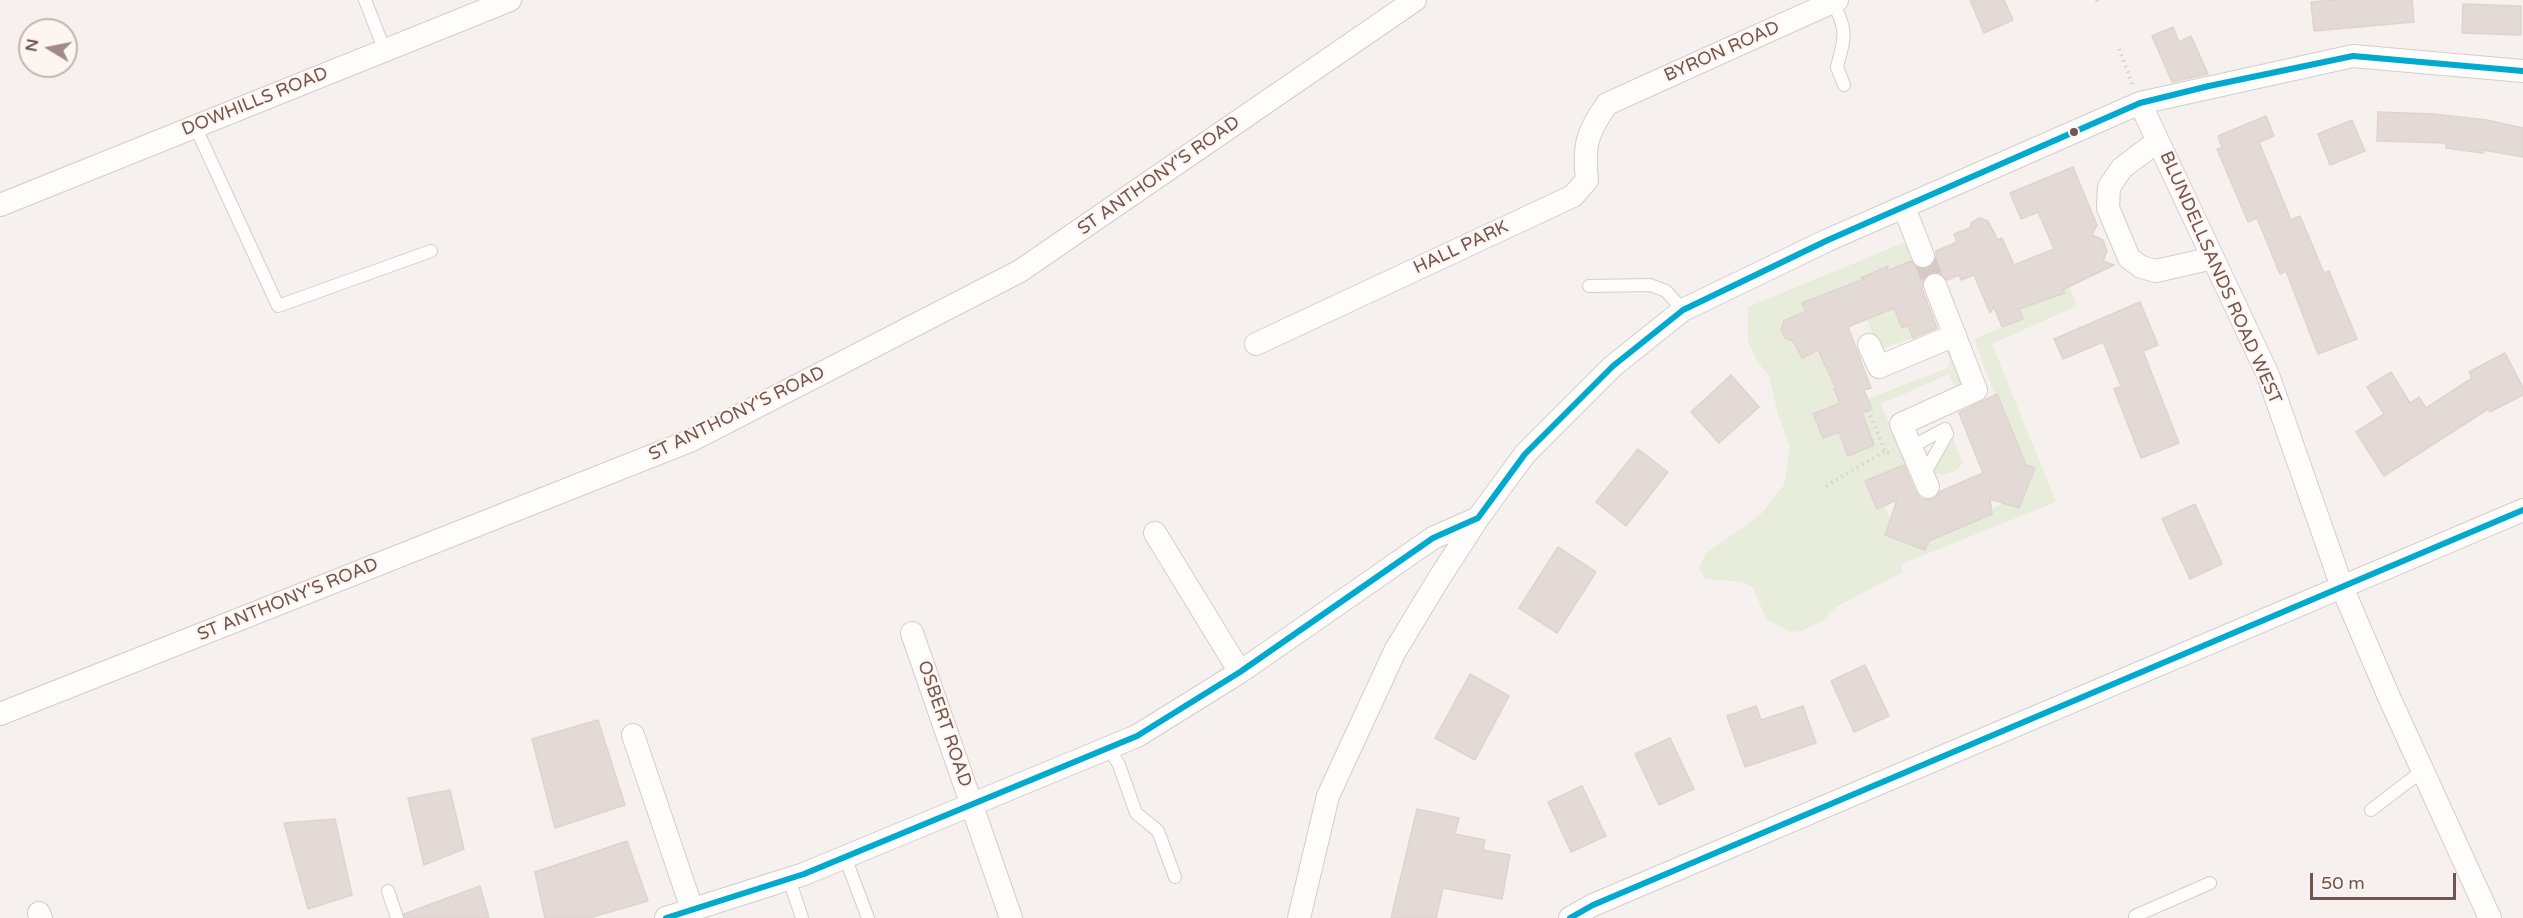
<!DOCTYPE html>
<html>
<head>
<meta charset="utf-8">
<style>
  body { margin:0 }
  #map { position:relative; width:2523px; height:918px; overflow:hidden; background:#f6f1ee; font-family:"Varela Round",sans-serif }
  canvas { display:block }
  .north { position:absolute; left:18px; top:18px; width:60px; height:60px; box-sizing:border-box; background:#fdf5f0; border:2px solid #c5b5b0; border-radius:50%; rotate:280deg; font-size:16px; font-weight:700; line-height:24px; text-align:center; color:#725450 }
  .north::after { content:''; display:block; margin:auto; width:21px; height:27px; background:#a08b87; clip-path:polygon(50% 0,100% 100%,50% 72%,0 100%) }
  .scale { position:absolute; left:2310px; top:873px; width:146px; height:27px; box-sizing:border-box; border:3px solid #725450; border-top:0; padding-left:8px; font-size:18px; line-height:21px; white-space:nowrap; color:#725450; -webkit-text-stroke:4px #fdf5f0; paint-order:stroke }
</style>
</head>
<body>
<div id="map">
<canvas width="2523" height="918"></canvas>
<div class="north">N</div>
<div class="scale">50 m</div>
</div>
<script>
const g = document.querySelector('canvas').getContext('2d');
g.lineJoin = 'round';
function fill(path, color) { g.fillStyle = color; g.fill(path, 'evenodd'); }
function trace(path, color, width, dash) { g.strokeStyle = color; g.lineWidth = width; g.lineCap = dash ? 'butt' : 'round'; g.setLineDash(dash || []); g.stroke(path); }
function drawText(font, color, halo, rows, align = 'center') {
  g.font = font + ' "Varela Round",sans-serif'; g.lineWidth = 4.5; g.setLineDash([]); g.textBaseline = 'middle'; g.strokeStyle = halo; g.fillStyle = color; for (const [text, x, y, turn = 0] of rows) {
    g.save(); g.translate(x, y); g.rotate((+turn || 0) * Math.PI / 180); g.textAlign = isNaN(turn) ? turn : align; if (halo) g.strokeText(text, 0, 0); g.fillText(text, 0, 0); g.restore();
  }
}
const green = new Path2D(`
  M1903,243l8,6 5,10 -29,12v-4l-25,10 2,2 -61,25 5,13 -6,5 -9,-5 -9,4 38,27 16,40 -4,1 9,12 -30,12 10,25 16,-6 9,24 26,-11 -12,-32 9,-4 -3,-10 79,-31 3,-9 -4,-10 5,-2 10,26 -2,25 -10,-24 -68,30 25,60 -41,17 12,27 7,-2 7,12 -6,17 40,15 7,-15 60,-21 -1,-5 12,-6 17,5 15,-40 -14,-5 -2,-15 -22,-54 -2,1 -21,-56 49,-20 -6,-13 19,-2 28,-11 -2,-3 7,-4 8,20 -85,38 64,158 -154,62 -1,9 -65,34 -14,14 -21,10 -12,1 -23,-14 -13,-30 -9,-6 -39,-3 -6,-11 6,-14 56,-40 23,-29 6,-38 -12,-33 -9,-38 -12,-15 -9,-20v-34z
  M1894,308l8,20 6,-3 5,13 -30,10 -7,-3 -9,-26z
  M1951,434l12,29c-8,11 -22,15 -33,8z`);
const building = new Path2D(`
  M1970,0h34l9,20 -29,13z
  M2337,0h75l2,22 -100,9 -3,-29z
  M2463,4l58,2v29l-59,-2z
  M2173,27l6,15 12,-6 17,38 -36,8 -20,-46z
  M2378,112l56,2 53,6 36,8v29l-40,-7v3l-37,-5v-5l-69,-2z
  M2266,116l8,20 -15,6 32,78 9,-4 24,57 5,-2 28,68 -39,15 -32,-83 -6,3 -23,-56 -9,4 -31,-73 5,-1 -4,-12z
  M2352,120l13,31 -35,14 -12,-31z
  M2073,167l24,58 -5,10 11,5 4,11 -4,10 11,4 -52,25 3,3 -46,16 4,10 -21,8 -8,-20 -4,6 -16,-38 -13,5 -2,-5 -12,5 -9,-8 -8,1 -6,4 -2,12 15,39 -24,10 -5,-13 -6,3 -8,-20 -46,19 23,61 -7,2 8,19 -10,4 12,32 -26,11 -9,-24 -16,6 -10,-24 27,-11 -6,-14 2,-1 -18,-38 -16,8 -9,-17 -8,-3 -4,-8 3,-9 22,-10 -4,-8 62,-24 -3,-1 27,-12 -1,5 24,-10 9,8 8,-1 8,-9v-8l21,-9 -3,-8 16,-6 1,-5 8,-5 9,3 10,19 4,-2 12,27 40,-16 -16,-37 -17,7 -11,-26z
  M2140,302l18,43 -15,6 36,92 -38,15 -27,-69 7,-3 -18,-44 -40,17 -9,-20z
  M2505,353l18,35v7l-33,17 -2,-3 -104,67 -28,-44 28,-18 -17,-27 24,-15 19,31 9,-6 7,11 46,-30 -3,-6z
  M1731,375l28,32 -40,36 -28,-31z
  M1997,394l29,71 9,3 -16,40 -29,-9 2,15 -63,27 -4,9 -40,-15 12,-35 -20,9 -12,-28 39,-16 12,28 5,6 6,1 7,-1 7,-8 42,-18 -24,-60z
  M1638,449l30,23 -42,54 -30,-24z
  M2195,504l27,60 -32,15 -28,-60z
  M1558,547l38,25 -39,61 -38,-25z
  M1865,665l24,51 -35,16 -23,-51z
  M1470,674l39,22 -34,64 -40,-22z
  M1756,706l5,14 42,-14 13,37 -71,24 -18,-51z
  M598,720l27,85 -70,23 -23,-89z
  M1670,738l24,51 -35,16 -24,-51z
  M1582,786l24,50 -35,16 -23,-50z
  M450,790l14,59 -40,16 -16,-67z
  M1417,809l42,9 -4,16 30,6 -2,10 27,5 -8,44 -59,-11 -7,30h-45z
  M335,819l17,76 -44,14 -24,-86z
  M627,841l21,60 -59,17h-44l-10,-46z
  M480,886l9,32h-84l-1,-4z`);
const streetTunnel = new Path2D(`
  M1923,256l12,29`);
const path = new Path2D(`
  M2097,0l1,3
  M2119,49l14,37
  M1868,410l18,43h6
  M1826,486l59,-35`);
const lane = new Path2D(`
  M365,0l20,51
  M1833,2c15,31 12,33 4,65l7,18
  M195,126l83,180 153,-55
  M1589,286l61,-1 16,6 17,19
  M1911,447l34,-18 2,5 -24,42
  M1109,748l10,17 17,48 22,18 17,46
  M2371,810l51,-39
  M845,857l23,61
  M789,879l13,39
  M388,891l9,27
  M2136,918l-1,-2 75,-33`);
const street = new Path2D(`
  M2140,103l128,272 74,212 47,110 101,221
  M2158,141l-36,27 -13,19 -1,21 21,50 12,9 15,4 57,-13
  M0,205l510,-205
  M1904,207l19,49
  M1256,344l317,-148 14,-16c-4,-33 0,-48 20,-76l230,-104
  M1869,345l10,22 76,-32
  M1928,487l-27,-63 75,-34 -41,-105
  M1155,533l85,139
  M912,633l99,285
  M0,714l692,-274 328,-169 395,-271
  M633,735l59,174
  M39,913l2,5
  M666,918l138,-44 333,-138 103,-64 193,-134 45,-20
  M1299,918l29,-122 67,-145 43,-71 40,-62 47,-64 88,-88 70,-56 145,-70 312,-137 213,-47 170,15
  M1570,918l23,-13 930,-395`);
const bus1 = new Path2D(`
  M666,918l138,-44 333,-138 103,-64 193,-134 45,-20 47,-64 88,-88 70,-56 145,-70 312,-137 69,-17 144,-30 170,15
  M1570,918l23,-13 930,-395`);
const markers = [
  [2074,132,5,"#725450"]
];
const streetNames = [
  ["BYRON ROAD",1722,52,-24],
  ["DOWHILLS ROAD",255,102,-22],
  ["ST ANTHONY'S ROAD",1159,176,-35],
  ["HALL PARK",1461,248,-25],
  ["BLUNDELLSANDS ROAD WEST",2220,278,66],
  ["ST ANTHONY'S ROAD",737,414,-26],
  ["ST ANTHONY'S ROAD",288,600,-22],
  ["OSBERT ROAD",944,724,71]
];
fill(green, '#e8ecda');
fill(building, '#e3d9d5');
trace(building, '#dfd3d0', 1.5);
trace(streetTunnel, '#d5cac6', 22, [22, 11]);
trace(lane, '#d5cdca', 14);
trace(street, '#d5cdca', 24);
trace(path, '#d9d1d0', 4, [1.5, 4.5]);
trace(lane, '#fefdfc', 12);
trace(street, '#fefdfc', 22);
trace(bus1, '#00a9ce', 6);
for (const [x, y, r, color] of markers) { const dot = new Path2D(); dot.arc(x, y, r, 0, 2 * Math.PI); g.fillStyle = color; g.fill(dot); trace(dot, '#fdf5f0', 2); }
drawText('18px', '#725450', '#fdf5f0', streetNames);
</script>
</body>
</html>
